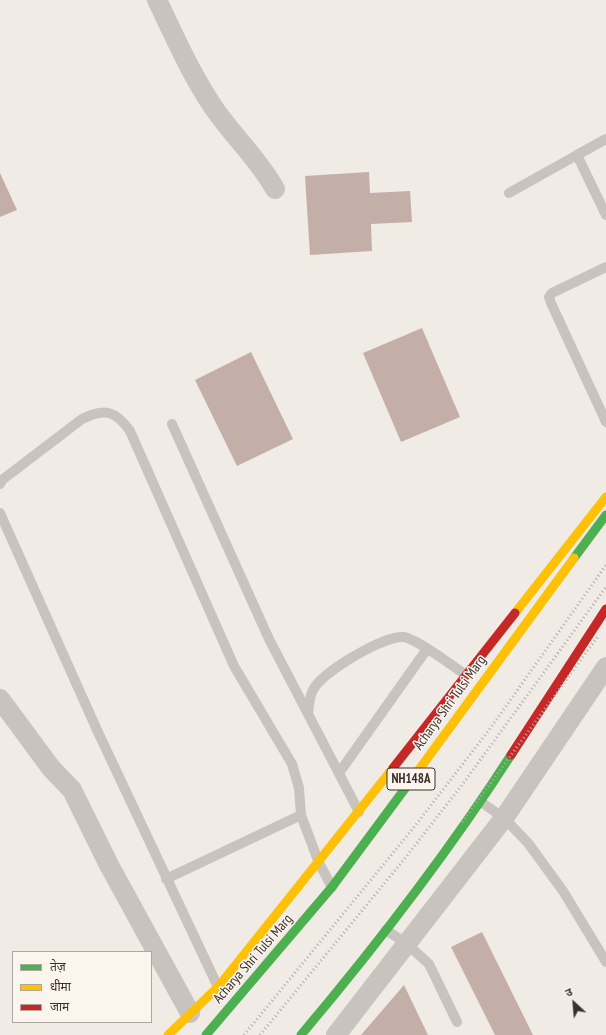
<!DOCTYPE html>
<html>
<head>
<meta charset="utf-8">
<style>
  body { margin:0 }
  #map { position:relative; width:606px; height:1035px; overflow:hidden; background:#f0ebe5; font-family:"PT Sans Narrow","Noto Sans Devanagari",sans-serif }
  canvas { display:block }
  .legend { position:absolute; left:12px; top:951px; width:140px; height:72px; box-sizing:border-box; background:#fbf5ee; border:1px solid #aea6a0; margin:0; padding:5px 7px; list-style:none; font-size:12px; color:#3b302b }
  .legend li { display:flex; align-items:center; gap:8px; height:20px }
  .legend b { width:20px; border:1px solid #aea6a0 }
  .north { position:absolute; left:554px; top:983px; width:40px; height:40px; -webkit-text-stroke:3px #fbf5ee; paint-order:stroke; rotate:334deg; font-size:11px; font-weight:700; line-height:16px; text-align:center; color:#3b302b }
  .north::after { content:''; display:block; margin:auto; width:14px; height:18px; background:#3b302b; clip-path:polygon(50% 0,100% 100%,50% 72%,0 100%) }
</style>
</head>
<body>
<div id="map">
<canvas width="606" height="1035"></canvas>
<ul class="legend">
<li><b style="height:5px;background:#4caf50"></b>तेज़</li>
<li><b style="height:5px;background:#ffc107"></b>धीमा</li>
<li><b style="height:5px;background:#c62828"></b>जाम</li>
</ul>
<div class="north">उ</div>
</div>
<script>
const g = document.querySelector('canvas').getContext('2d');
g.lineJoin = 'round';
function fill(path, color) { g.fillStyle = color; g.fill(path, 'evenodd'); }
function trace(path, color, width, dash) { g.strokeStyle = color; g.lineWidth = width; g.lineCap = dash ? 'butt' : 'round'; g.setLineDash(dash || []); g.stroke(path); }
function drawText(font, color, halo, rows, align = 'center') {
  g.font = font + ' "PT Sans Narrow",sans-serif'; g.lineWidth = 3; g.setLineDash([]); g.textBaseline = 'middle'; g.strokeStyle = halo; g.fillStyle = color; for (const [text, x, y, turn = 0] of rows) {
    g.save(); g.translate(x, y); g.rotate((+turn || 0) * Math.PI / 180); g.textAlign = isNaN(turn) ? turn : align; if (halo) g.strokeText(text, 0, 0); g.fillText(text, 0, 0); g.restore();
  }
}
const building = new Path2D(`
  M369,172l1,21 40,-2 2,31 -41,2 1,27 -62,4 -5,-79z
  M0,173l17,37 -17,7z
  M422,328l38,89 -59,25 -38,-89z
  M251,352l42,87 -56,27 -42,-86z
  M482,932l51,103h-38l-44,-88z
  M404,985l24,50h-67z`);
const lane = new Path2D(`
  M606,139l-29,16 29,60
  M509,193l68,-38
  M606,267l-54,26 -3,4 2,6 55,119
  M172,424l97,215 90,173
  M0,484l2,-4 80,-61c22,-11 33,-9 48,12l104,235 58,98 7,24 2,27 18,48 13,24
  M0,513l97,217 121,257
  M308,714c1,-7 1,-17 5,-24 9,-18 70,-54 90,-53 13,1 51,30 63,38
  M339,773l88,-124
  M481,802l23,16 24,25 35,48 43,71
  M166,879l135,-64
  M386,930l21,14 22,20 28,58`);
const street = new Path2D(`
  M157,0c18,37 35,77 59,111 19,27 43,49 59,78
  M0,699l51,69 21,22 37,75 81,148
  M336,1035l168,-217 102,-151`);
const fast = new Path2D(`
  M574,558l32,-43
  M206,1035l126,-148 86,-116
  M301,1035c75,-89 147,-182 210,-280`);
const slow = new Path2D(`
  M515,613l91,-116
  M418,771l156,-213
  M168,1035l50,-48 175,-219`);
const jam = new Path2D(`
  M511,755l95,-146
  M393,768l122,-155`);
const rail = new Path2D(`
  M462,822l137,-187
  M244,1035l171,-209 77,-100 114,-161
  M260,1035l146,-178 56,-72 144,-198`);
const shields = [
  [411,779,48]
];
const shieldNames = [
  ["NH148A",411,779]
];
const streetNames = [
  ["Acharya Shri Tulsi Marg",450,703,-54],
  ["Acharya Shri Tulsi Marg",253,959,-49]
];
fill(building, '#c3afa7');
trace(lane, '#c9c3be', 10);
trace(street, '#c9c3be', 20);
trace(fast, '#4caf50', 9);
trace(slow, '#ffc107', 9);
trace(jam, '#c62828', 9);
trace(rail, '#b1aca8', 3, [1, 3]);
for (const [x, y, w] of shields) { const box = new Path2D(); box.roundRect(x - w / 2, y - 11, w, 22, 3); g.fillStyle = '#fbf5ee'; g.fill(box); trace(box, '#3b302b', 1); }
drawText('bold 13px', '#3b302b', null, shieldNames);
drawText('14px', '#3b302b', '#fbf5ee', streetNames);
</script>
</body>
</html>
